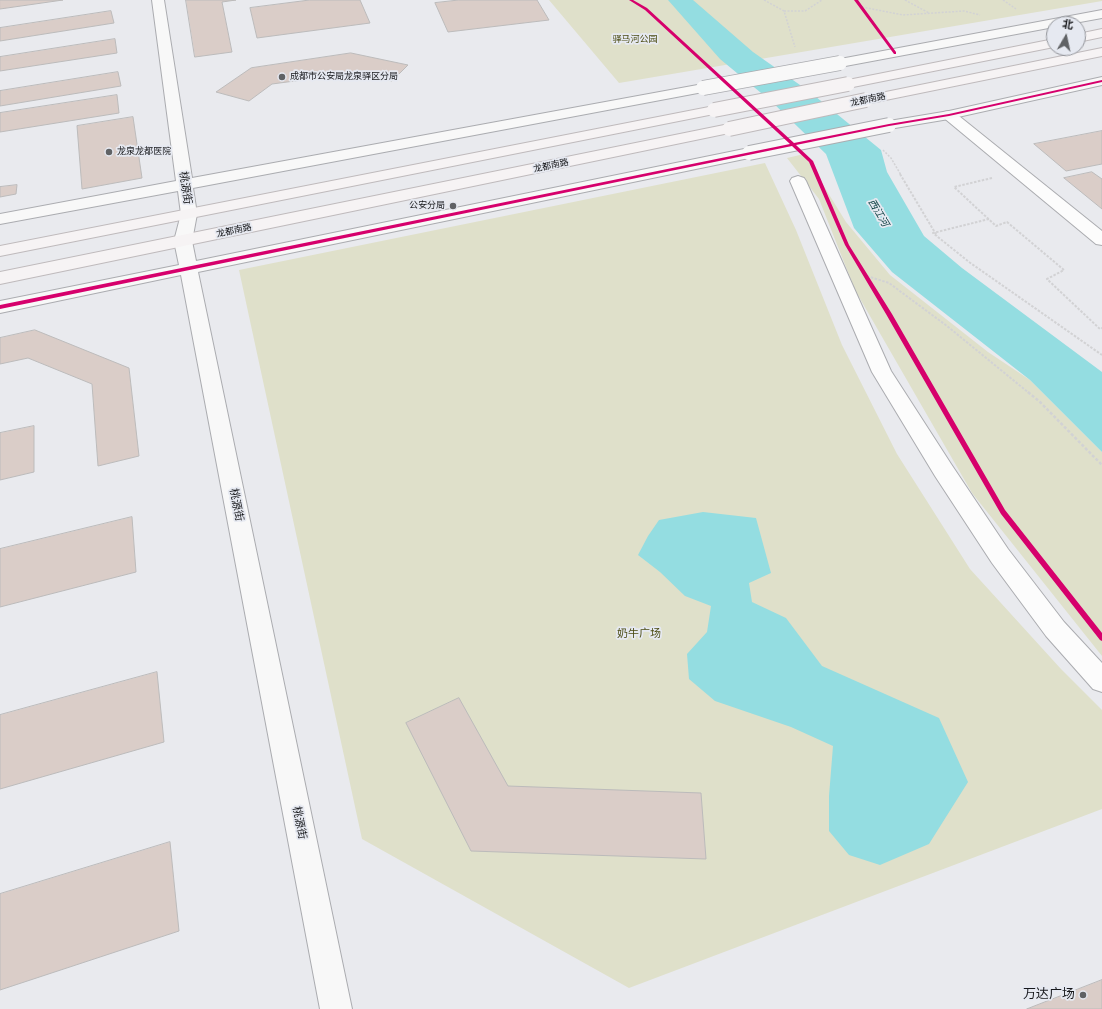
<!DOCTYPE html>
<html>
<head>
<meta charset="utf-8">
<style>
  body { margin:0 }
  #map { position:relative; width:1102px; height:1009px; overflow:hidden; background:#e9eaee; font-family:"Varela Round","Noto Sans SC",sans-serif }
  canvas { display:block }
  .north { position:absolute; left:1046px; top:16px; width:40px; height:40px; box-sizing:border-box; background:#e6e9f1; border:1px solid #93959b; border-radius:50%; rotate:9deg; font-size:11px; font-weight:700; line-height:16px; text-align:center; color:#17181b }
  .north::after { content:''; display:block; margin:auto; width:14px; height:18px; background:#606265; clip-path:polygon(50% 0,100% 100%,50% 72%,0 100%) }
</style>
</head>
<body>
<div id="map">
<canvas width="1102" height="1009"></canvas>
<div class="north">北</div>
</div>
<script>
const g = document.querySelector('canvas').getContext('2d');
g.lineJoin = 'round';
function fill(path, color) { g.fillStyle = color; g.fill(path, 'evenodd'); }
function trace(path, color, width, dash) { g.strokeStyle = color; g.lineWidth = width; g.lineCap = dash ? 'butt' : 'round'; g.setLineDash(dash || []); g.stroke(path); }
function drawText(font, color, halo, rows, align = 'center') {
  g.font = font + ' "Varela Round","Noto Sans SC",sans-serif'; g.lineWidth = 3.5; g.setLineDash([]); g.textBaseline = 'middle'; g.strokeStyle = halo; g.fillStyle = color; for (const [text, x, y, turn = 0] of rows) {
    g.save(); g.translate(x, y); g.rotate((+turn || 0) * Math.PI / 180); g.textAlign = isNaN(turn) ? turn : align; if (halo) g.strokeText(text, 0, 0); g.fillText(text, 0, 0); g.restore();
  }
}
const green = new Path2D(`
  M549,0h553v1l-483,82z
  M804,154l42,68 44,53 98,77 42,28 72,72v204l-130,-163 -117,-203 -36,-91 -32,-41z
  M765,163l31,67 46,115 55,109 73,115 91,100 41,41v99l-473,179 -267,-149 -123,-569z`);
const water = new Path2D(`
  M668,0h25l60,52 57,40 71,58 6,22 37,64 38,32 140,104v80l-72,-72 -138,-108 -38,-44 -28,-74 -54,-52 -52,-43z
  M703,512l53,6 15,55 -22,10 3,19 34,16 36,48 117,52 29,64 -39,62 -49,21 -31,-10 -20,-24v-35l4,-50 -42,-19 -76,-26 -26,-22 -2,-25 20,-22 4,-26 -26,-10 -25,-24 -22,-17 10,-19 11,-16z`);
const building = new Path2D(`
  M0,0h63l-63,9z
  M186,0h50l-14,2 10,50 -37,5z
  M310,0h50l10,23 -113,15 -7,-30z
  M459,0h78l12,20 -101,12 -13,-29z
  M111,11l3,12 -114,18v-13z
  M115,39l2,14 -117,18v-14z
  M351,53l57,12 -16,16 -37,-8 -83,11 -23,17 -33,-9 35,-24z
  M118,72l3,14 -121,20v-15z
  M117,95l2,18 -119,19v-19z
  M133,117l9,61 -60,11 -5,-63z
  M1102,131v33l-36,7 -32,-27z
  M1092,172l10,7v30l-38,-31z
  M17,185l-1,9 -16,3v-10z
  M35,330l94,38 10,88 -41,10 -6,-82 -64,-26 -28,6v-26z
  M34,426v46l-34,8v-47z
  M132,517l4,55 -136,35v-58z
  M157,672l7,70 -164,47v-74z
  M459,698l49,88 193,7 5,66 -235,-8 -65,-128z
  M170,842l9,89 -179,59v-96z
  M1102,980v29h-75z`);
const pathFar2 = new Path2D(`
  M764,0l20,11 11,36
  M905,0l24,13
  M1003,0l13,9
  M862,7l41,8 61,-4 16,4
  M784,11h21l17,-11
  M883,150l8,8 10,17`);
const pathFar1 = new Path2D(`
  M900,174l37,62
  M992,178l-38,9 42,39 11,-4 57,48 -17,9 53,50 2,-1
  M989,219l-56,14 36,29 133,93
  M867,276l22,7 58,43 82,67`);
const path = new Path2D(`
  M1028,392l12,10 62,63`);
const street = new Path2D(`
  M949,111l5,1 148,119v14l-6,-1 -152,-126 -2,-3 2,-3z
  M798,176l6,2 2,3 85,190 60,93 57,85 56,73 38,41v29l-9,-3 -47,-53 -54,-73 -57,-87 -63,-104 -82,-191 2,-3z`);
const secondary = new Path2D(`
  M152,0h12l28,178 511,-94 5,1 2,3 -2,3 -5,1 -510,96 4,26 -5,27 4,20 553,-113 5,2 3,3 -3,3 -5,2 -551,114 154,737h-32l-139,-734 -181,38v-12l179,-36 -5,-24 7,-27 -3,-23 -178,33v-10l176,-33z
  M1102,10v8l-33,6h-15v3l-214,40 -5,-1 -2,-3 2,-3 5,-1z
  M1102,77v8l-153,34 -60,10 -5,-1 -2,-3 2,-3 5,-1 60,-10z`);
const primary = new Path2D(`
  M1102,29v8l-24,5v-8z
  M1054,39v8l-206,41 -5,-1 -2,-3 2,-3 5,-1z
  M1102,48v8l-236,48 -5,-1 -2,-3 2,-3 5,-1z
  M714,106l5,1 2,3 -2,3 -719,143v-10z
  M729,124l5,2 3,3 -3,3 -734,152v-12z`);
const secondaryBridge = new Path2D(`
  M703,88l137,-25
  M749,153l140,-28`);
const primaryBridge = new Path2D(`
  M714,110l134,-26
  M729,129l137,-29`);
const cycleway = new Path2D(`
  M629,0h4l14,8 147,135 95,-19 60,-10 153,-34v2l-153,34 -60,10 -93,19 17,16 36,84 43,69 113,196 97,123v8l-2,-1 -99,-126 -115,-200 -41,-69 -36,-83 -17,-16 -792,163v-4l790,-161 -145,-134z
  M854,0h4l38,52v2h-2z`);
const markers = [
  [282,77,4,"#606265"],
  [109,152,4,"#606265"],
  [453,206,4,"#606265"],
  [1083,995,4,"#606265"]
];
const farParknames = [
  ["驿马河公园",635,40]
];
const farPoinames = [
  ["成都市公安局龙泉驿区分局",290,77],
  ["龙泉龙都医院",117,152],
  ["公安分局",445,206,"right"]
];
const farStreetnames = [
  ["龙都南路",868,100,-12],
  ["龙都南路",551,166,-12],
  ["龙都南路",234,231,-12]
];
const farWaternames = [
  ["西江河",878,213,59]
];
const streetNames = [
  ["桃源街",185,188,82],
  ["桃源街",236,505,79],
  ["桃源街",299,823,79]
];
const parkNames = [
  ["奶牛广场",639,634]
];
const nearPoinames = [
  ["万达广场",1075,995]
];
fill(green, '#dfe0ca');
fill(water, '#94dde1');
fill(building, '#dacdc8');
trace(building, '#bcbbbb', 1);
trace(street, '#abacb0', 2);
trace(secondary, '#abacb0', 2);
trace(primary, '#bfbabc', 2);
trace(pathFar2, '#d2d2d4', 1.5, [2, 1.5]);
trace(pathFar1, '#d2d2d4', 2, [2.5, 1.5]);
trace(path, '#d2d2d4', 2.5, [3, 2]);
fill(street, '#fcfcfc');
fill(secondary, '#f8f8f8');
fill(primary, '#f6f3f4');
trace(secondaryBridge, '#abacb0', 16, []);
trace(primaryBridge, '#bfbabc', 16, []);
trace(secondaryBridge, '#f8f8f8', 14);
trace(primaryBridge, '#f6f3f4', 14);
fill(cycleway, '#d6006c');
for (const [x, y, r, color] of markers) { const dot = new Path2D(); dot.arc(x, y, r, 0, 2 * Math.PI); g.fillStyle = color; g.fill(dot); trace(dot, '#e6e9f1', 1.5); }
drawText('9px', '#4b4c13', '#e6e9f1', farParknames);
drawText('9px', '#17181b', '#e6e9f1', farPoinames, 'left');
drawText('9px', '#17181b', '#e6e9f1', farStreetnames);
drawText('italic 10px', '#083c3e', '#e6e9f1', farWaternames);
drawText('11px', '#17181b', '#e6e9f1', streetNames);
drawText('11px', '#4b4c13', '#e6e9f1', parkNames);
drawText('13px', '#17181b', '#e6e9f1', nearPoinames, 'right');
</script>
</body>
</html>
